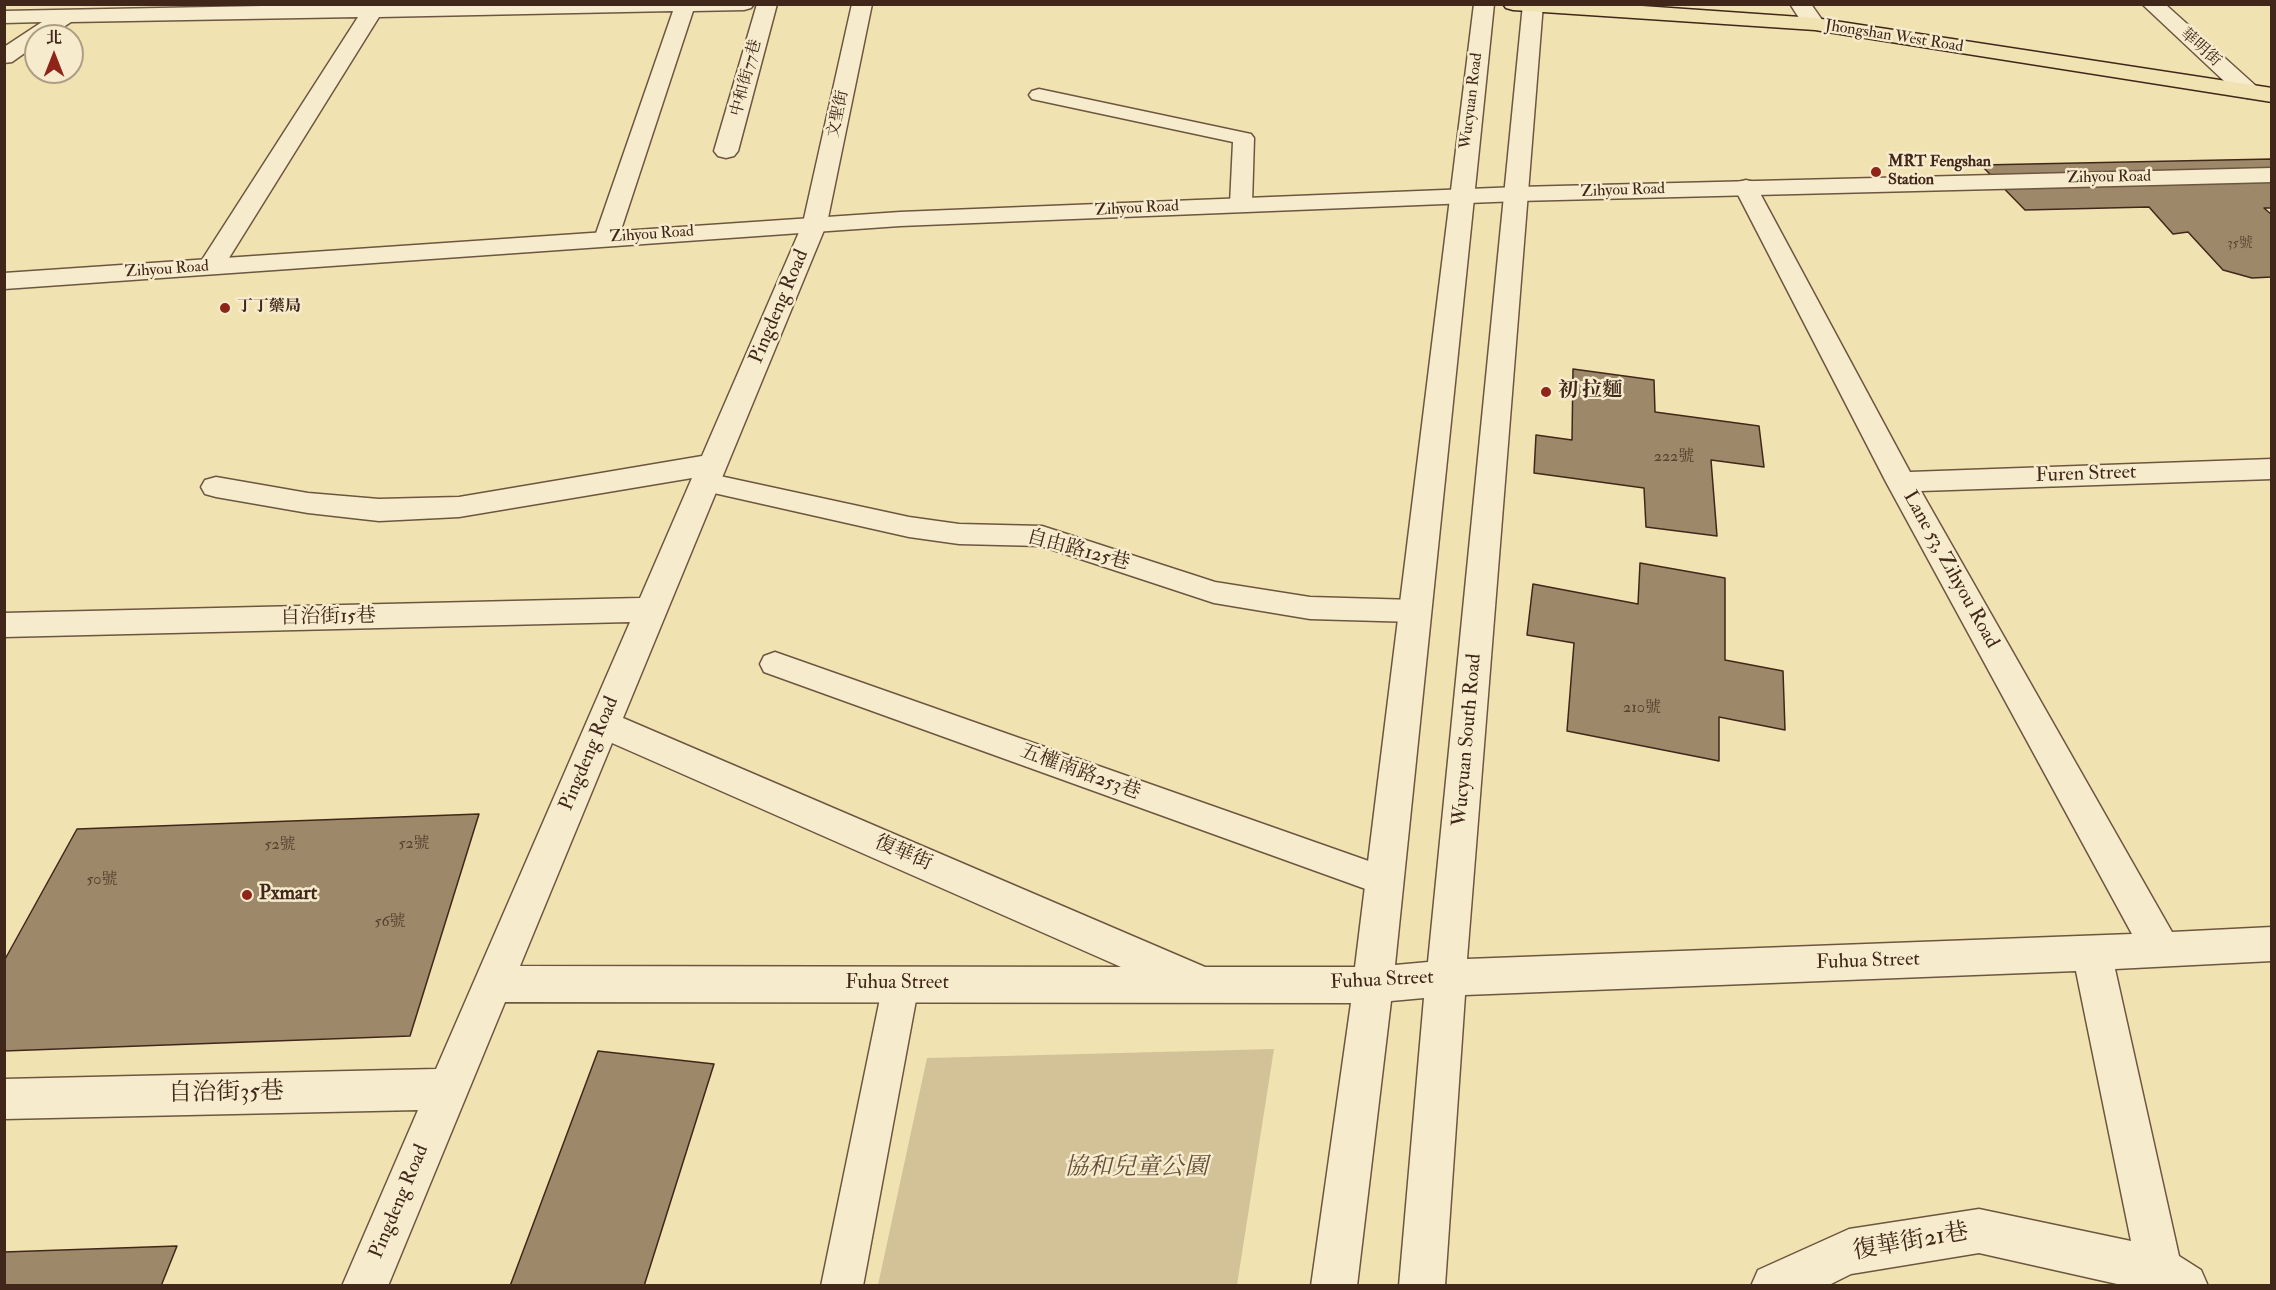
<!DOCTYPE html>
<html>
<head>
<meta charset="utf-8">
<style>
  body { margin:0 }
  #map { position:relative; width:2276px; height:1290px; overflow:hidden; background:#f1e2b2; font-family:"IM FELL Double Pica","Noto Serif TC",serif }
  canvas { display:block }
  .frame { position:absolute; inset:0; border:6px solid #41271a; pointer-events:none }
  .north { position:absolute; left:24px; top:24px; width:60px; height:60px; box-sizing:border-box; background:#f6eccd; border:2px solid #ae9d85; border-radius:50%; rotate:0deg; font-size:16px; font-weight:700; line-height:24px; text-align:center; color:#41271a }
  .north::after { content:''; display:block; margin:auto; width:21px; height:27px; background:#8f2418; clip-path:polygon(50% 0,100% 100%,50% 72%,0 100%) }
</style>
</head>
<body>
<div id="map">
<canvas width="2276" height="1290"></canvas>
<div class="frame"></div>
<div class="north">北</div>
</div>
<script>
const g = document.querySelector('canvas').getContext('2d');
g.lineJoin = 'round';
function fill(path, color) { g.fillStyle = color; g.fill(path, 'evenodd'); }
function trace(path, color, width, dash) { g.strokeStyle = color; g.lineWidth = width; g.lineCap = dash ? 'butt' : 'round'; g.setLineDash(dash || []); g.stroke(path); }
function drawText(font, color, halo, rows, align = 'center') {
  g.font = font + ' "IM FELL Double Pica","Noto Serif TC",serif'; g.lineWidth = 5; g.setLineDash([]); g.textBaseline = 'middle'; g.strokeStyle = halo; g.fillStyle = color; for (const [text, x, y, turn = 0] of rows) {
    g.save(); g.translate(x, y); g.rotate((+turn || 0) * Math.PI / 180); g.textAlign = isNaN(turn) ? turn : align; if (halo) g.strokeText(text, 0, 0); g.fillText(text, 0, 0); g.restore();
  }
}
const green = new Path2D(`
  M1274,1049l-37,236h-359l49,-227z`);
const building = new Path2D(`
  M2272,159v49h-8l8,7v62l-20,1 -29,-8 -35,-38 -15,2 -24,-27 -124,3 -44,-45z
  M1573,369l81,11 1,32 104,14 5,41 -53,-7 6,76 -71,-9 -2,-39 -110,-15 2,-38 36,5z
  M1640,563l85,15v82l58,11 2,59 -66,-13v44l-152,-30 7,-88 -47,-8 6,-51 105,20z
  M479,814l-69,222 -406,15v-90l73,-132z
  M598,1051l116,13 -70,222h-134z
  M177,1246l-16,40h-157v-34z`);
const service = new Path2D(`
  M1039,89l212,45 3,4 -2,66 -3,5 -8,2 -8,-2 -3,-5 3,-62 -201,-43 -3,-4 3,-4z
  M706,473l203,44 50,7 83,2 173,56 95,15 105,3 10,3 5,8 -5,8 -10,3 -105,-3 -96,-16 -173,-57 -82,-2 -50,-7 -213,-48 -4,-7 4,-7z
  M775,652l622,219 5,10 -5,10 -12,5 -621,-224 -4,-8 4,-8z
  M901,968l13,4 5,12 -56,302h-42l62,-302 5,-12z`);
const minor = new Path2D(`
  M366,4h388l-3,4 -7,2 -51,1 -75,228 -3,5 -9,2 -9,-2 -3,-5 79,-228 -294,6 -155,249 -4,5 -9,3 -9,-3 -4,-5 160,-249 -287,5 -21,14h-14v9l-24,17 -8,1v-16l38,-25 -38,1v-12z
  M757,4h20l-39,147 -4,5 -8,2 -8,-2 -4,-5z
  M852,4h20l-45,219 -204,495 582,249h150l119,-963h20l-99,961 33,-3 95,-958h20l-76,955 665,-25 -246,-452 -152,-295 4,-5 8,-2 8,2 156,290 362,-13v20l-351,12 251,441 100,-5v34l-157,8 64,287 22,14 7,16h-82l-147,-33 -128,21 -24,12h-76l7,-16 91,-41 130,-20 152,32 -55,-270 -611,24 -20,291h-46l25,-288 -33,3 -34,285h-46l40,-283 -846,-1 -117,284h-46l76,-176 -414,9v-40l432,-10 194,-447 -626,15v-24l636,-15 52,-120 -233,39 -80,4 -71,-8 -92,-16 -11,-3 -4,-7 4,-7 11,-3 92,16 71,6 80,-2 243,-41 101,-233zM612,743l509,224 -601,-1z
  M1790,4h21l14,20 -3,4c-17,5 -23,-11 -32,-24z
  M2142,4h23l91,82 3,5 -3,5 -8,2 -8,-2z`);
const tertiary = new Path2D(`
  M2272,168v14l-754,19 -618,25 -896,63v-16l896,-61 618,-25z`);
const primary = new Path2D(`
  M1503,4h110l202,14 457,70v14l-457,-72 -302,-20 -7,-2z`);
const markers = [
  [1876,172,6,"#8f2418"],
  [225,308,6,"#8f2418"],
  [1546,392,6,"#8f2418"],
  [247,895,6,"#8f2418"]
];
const farNumbernames = [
  ["35號",2240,244]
];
const farStreetnames = [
  ["Jhongshan West Road",1894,37,9],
  ["華明街",2200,48,42],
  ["中和街77巷",747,78,-75],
  ["Wucyuan Road",1472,101,-83],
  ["文聖街",839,114,-78],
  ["Zihyou Road",2109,178,-1],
  ["Zihyou Road",1623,191,-2],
  ["Zihyou Road",1137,209,-3],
  ["Zihyou Road",652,235,-4],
  ["Zihyou Road",167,270,-4]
];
const farPoinames = [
  ["MRT Fengshan",1888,163],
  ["Station",1888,181],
  ["丁丁藥局",237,308]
];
const numberNames = [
  ["222號",1674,458],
  ["210號",1642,709],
  ["52號",414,845],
  ["52號",280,846],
  ["50號",102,881],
  ["56號",390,923]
];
const streetNames = [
  ["Pingdeng Road",780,307,-67],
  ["Furen Street",2086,475,-2],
  ["自由路125巷",1078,551,15],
  ["Lane 53, Zihyou Road",1950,570,61],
  ["自治街15巷",328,618,-1],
  ["Wucyuan South Road",1468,740,-85],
  ["Pingdeng Road",590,754,-67],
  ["五權南路253巷",1080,773,20],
  ["復華街",903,854,23],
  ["Fuhua Street",1868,962,-2],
  ["Fuhua Street",1382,981,-3],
  ["Fuhua Street",897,984],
  ["Pingdeng Road",400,1202,-67]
];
const poiNames = [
  ["初 拉麵",1558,392],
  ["Pxmart",259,895]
];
const nearStreetnames = [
  ["自治街35巷",226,1094,-1],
  ["復華街21巷",1911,1243,-10]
];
const nearParknames = [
  ["協和兒童公園",1136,1169]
];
fill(green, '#d3c298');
fill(building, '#9d8869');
trace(building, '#41271a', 1.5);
trace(service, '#6d5640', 3);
trace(minor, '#6d5640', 3);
trace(tertiary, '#6d5640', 3);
trace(primary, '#41271a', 3);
fill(service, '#f6eccd');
fill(minor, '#f6eccd');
fill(tertiary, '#f6eccd');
fill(primary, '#f1e2b2');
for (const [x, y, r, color] of markers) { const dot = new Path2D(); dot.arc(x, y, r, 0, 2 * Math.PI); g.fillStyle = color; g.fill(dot); trace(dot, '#f6eccd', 2); }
drawText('14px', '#583f2e', null, farNumbernames);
drawText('16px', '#41271a', '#f6eccd', farStreetnames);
drawText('bold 16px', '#41271a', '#f6eccd', farPoinames, 'left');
drawText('16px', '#583f2e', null, numberNames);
drawText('20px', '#41271a', '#f6eccd', streetNames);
drawText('bold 20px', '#41271a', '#f6eccd', poiNames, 'left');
drawText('24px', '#41271a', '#f6eccd', nearStreetnames);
drawText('italic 24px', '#664e3a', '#f6eccd', nearParknames);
</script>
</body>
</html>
